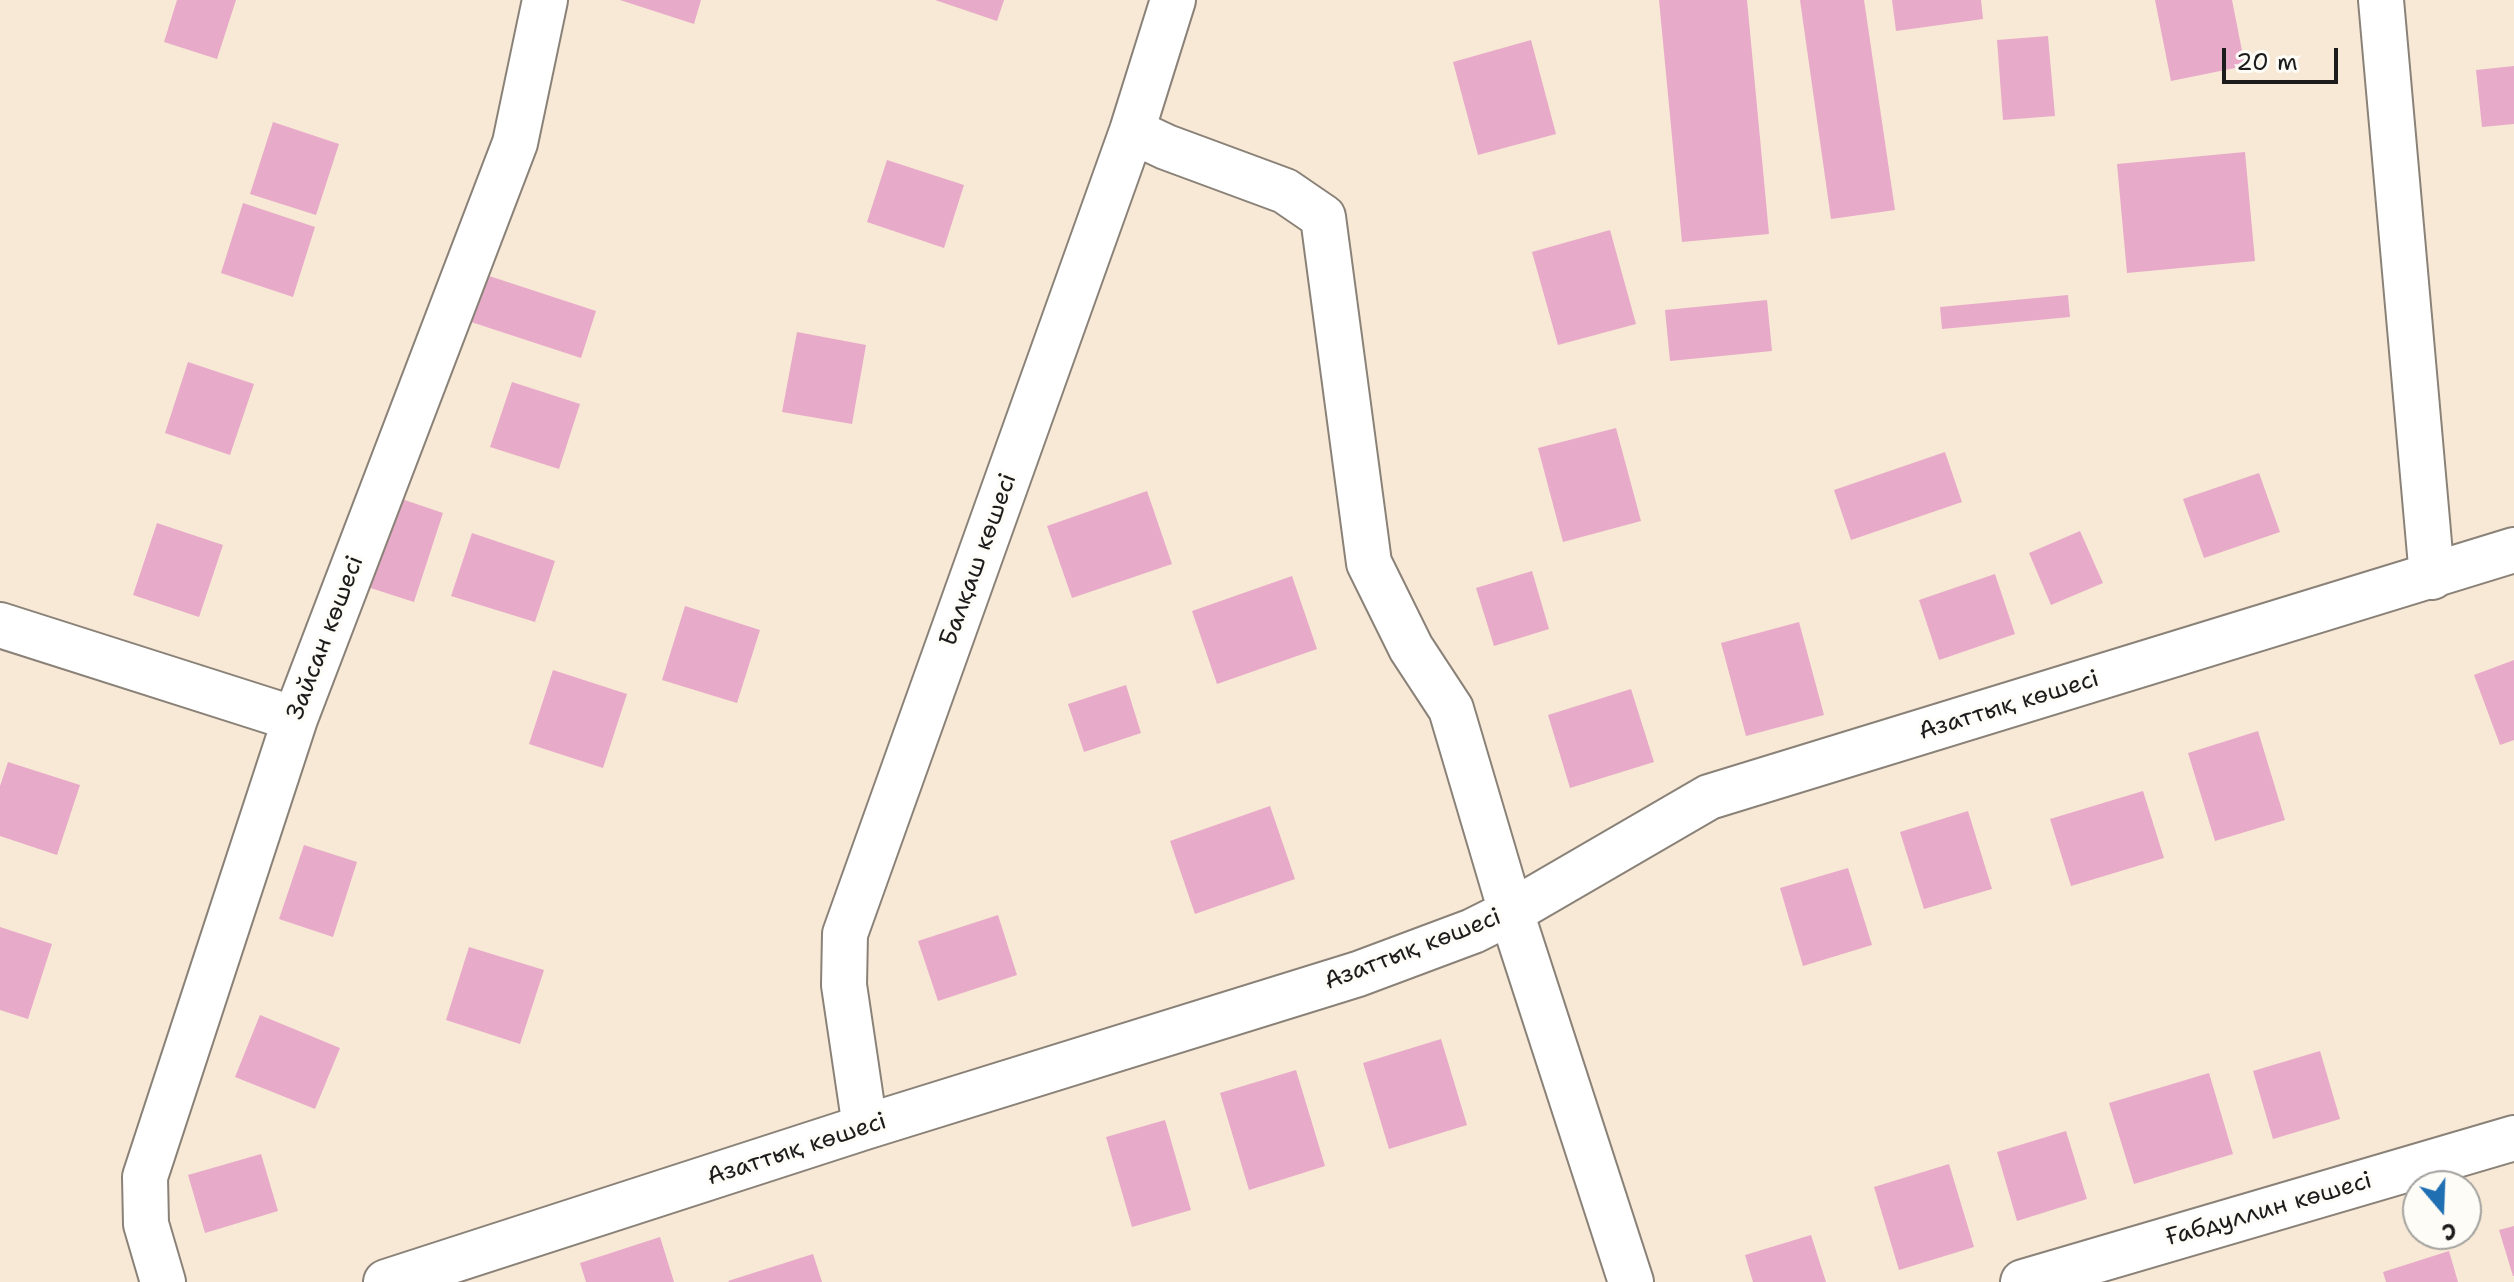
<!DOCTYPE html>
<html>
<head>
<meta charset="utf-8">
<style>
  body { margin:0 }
  #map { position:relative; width:2514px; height:1282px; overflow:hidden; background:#f7e9d5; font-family:"Shantell Sans",sans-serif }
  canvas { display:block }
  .north { position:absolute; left:2402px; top:1170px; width:80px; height:80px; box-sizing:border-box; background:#fdfcf7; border:2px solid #a3a29f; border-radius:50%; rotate:161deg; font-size:22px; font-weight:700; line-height:32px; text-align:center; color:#1c1c1c }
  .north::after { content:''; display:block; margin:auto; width:28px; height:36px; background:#1f6fb2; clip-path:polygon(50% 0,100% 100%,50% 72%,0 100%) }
  .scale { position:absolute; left:2222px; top:48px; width:116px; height:36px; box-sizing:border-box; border:4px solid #1c1c1c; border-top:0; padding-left:10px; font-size:24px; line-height:28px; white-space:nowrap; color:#1c1c1c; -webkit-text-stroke:6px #fdfcf7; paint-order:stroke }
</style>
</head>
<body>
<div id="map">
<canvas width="2514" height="1282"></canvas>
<div class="north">С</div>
<div class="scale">20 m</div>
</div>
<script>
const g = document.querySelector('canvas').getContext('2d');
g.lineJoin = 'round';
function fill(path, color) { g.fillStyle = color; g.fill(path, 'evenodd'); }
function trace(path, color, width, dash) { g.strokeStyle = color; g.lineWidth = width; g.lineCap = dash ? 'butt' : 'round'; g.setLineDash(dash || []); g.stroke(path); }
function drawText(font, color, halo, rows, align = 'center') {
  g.font = font + ' "Shantell Sans",sans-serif'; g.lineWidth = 6; g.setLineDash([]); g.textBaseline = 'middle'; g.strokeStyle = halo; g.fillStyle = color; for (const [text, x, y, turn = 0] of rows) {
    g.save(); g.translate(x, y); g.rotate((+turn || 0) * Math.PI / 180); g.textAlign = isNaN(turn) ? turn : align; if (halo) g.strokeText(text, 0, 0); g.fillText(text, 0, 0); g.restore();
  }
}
const building = new Path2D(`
  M177,0h59l-19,59 -53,-17z
  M620,0h81l-7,24z
  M935,0h69l-7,21z
  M1659,0h88l22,234 -87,8z
  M1800,0h64l31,210 -64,9z
  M1892,0h89l2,19 -87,12z
  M2155,0h77l13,66 -74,15z
  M2048,36l7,80 -52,4 -6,-80z
  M1531,40l25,94 -78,21 -25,-93z
  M2514,66v58l-32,3 -6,-57z
  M273,122l66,22 -23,71 -66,-21z
  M2245,152l10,109 -128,12 -10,-109z
  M887,160l77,25 -20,63 -77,-26z
  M243,203l72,24 -22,70 -72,-24z
  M1610,230l26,94 -78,21 -26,-93z
  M480,273l116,38 -15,47 -116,-38z
  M2068,295l2,22 -128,12 -2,-22z
  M1767,300l5,51 -102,10 -5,-51z
  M797,332l69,13 -14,79 -70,-12z
  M188,362l66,22 -24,71 -65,-22z
  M512,382l68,22 -21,65 -69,-22z
  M1616,428l25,93 -78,21 -25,-94z
  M1945,452l17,50 -111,38 -17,-50z
  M2259,473l21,59 -76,26 -21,-59z
  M1147,491l25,73 -100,34 -25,-72z
  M387,494l56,19 -29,89 -56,-18z
  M157,523l66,22 -24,72 -66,-22z
  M2080,531l23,52 -52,22 -22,-52z
  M472,533l83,28 -20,61 -84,-26z
  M1532,571l17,58 -55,17 -18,-58z
  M1995,574l20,60 -76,26 -20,-60z
  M1292,576l25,73 -100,35 -25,-73z
  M685,606l75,24 -23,73 -75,-23z
  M1799,622l25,93 -78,21 -25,-93z
  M2514,660v80l-14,5 -26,-70z
  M553,670l74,24 -24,74 -74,-24z
  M1126,685l15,48 -57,19 -16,-48z
  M1631,689l23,73 -84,26 -22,-73z
  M2258,731l27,89 -70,21 -27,-88z
  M8,762l72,23 -23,70 -57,-19v-50z
  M2143,791l21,67 -93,28 -21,-67z
  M1270,806l25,73 -100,35 -25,-73z
  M1968,811l24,78 -68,20 -24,-77z
  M304,845l53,17 -24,75 -54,-18z
  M1848,868l24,77 -69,21 -23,-78z
  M998,915l19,60 -79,26 -20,-60z
  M0,927l52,17 -24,75 -28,-9z
  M469,947l75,23 -24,74 -74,-24z
  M260,1015l80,33 -25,61 -80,-32z
  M1441,1039l26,86 -78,24 -26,-86z
  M2320,1051l20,68 -67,20 -20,-68z
  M1296,1070l29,96 -76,24 -29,-97z
  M2209,1073l24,81 -99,30 -25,-81z
  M1165,1120l26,90 -59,17 -26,-90z
  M2066,1131l21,68 -70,22 -20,-69z
  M261,1154l17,57 -73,22 -17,-58z
  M1949,1164l25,83 -75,23 -25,-83z
  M2514,1226v50h-1l-14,-46z
  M1811,1235l15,47h-73l-8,-27z
  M660,1237l14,45h-88l-6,-19z
  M2449,1251l9,31h-72l-3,-10z
  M813,1254l9,28h-93l-1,-1z`);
const minor = new Path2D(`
  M2381,0l51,577
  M1132,131l34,16 119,44 38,26 46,346 42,85 40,61 60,203 120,370
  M0,625l295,94
  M865,1127l-21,-142 1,-51 287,-803 41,-131
  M163,1282l-17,-58 -1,-47 150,-458 220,-576 30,-143
  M386,1282l479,-155 493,-153 115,-43 38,-19 198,-115 805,-247
  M2023,1282l491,-144`);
const streetNames = [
  ["Балқаш көшесі",979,560,-70],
  ["Зайсан көшесі",326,638,-69],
  ["Азаттық көшесі",2009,706,-17],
  ["Азаттық көшесі",1413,950,-21],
  ["Азаттық көшесі",797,1150,-18],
  ["Ғабдуллин көшесі",2269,1210,-16]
];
fill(building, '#e8aac9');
trace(minor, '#8a8278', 48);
trace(minor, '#fff', 44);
drawText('24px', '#1c1c1c', '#fdfcf7', streetNames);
</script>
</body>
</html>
